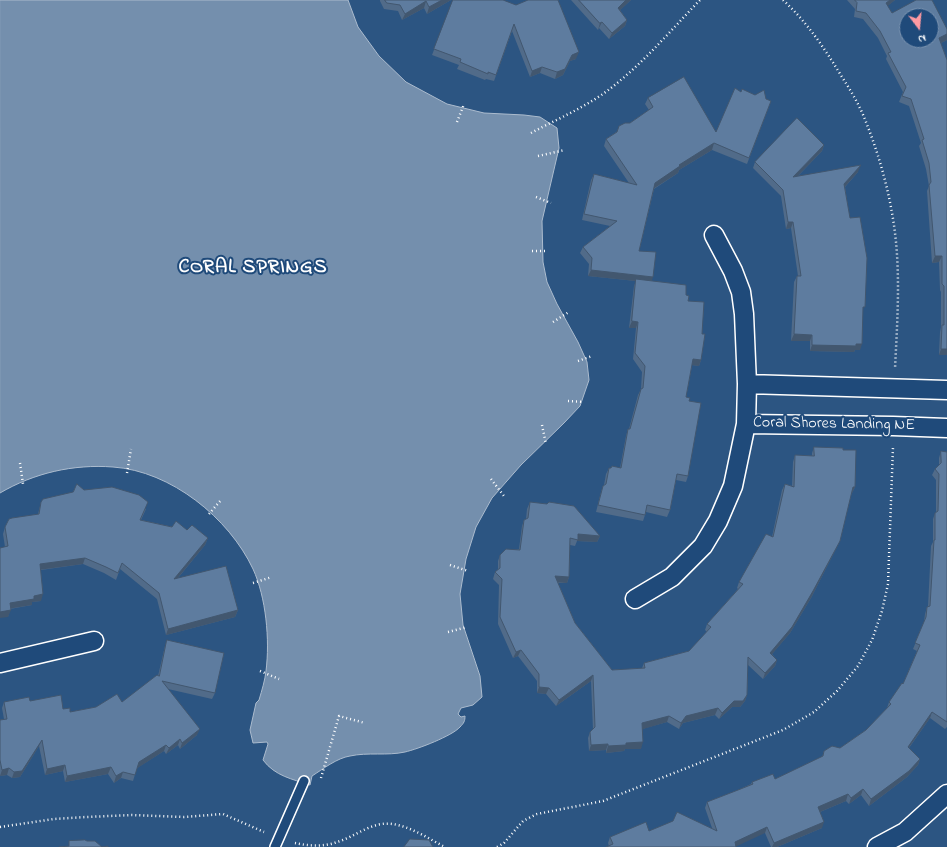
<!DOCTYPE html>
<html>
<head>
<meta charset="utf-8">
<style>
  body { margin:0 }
  #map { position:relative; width:947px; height:847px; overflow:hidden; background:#2c5582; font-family:"Indie Flower",sans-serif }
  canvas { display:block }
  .north { position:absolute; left:899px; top:8px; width:40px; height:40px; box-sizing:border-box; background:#1f4a7a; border:1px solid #7992af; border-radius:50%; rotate:164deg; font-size:11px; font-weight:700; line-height:16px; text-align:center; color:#fff }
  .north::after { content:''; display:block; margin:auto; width:14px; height:18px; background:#ff9aa2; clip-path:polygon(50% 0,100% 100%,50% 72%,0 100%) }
</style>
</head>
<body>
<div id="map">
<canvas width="947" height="847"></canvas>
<div class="north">N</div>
</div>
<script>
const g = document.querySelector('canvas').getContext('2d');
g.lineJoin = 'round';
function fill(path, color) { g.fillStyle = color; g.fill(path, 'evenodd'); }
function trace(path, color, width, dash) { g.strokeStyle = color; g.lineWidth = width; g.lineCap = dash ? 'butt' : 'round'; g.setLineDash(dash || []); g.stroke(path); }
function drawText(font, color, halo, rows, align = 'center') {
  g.font = font + ' "Indie Flower",sans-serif'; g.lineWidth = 4; g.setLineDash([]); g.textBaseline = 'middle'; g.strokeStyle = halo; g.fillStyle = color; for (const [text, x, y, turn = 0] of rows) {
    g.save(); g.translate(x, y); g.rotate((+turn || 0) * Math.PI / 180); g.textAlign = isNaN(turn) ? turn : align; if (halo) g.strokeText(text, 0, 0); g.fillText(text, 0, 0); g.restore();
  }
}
const water = new Path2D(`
  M0,0h348l10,27 21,29 27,26 41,22 37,9 40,2 16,2 17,11 2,20 -17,73 1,41 4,20 10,22 21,38 9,20 2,18 -9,26 -16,17 -43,42 -29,33 -16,29 -10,32 -6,35 3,31 17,51 2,21 -9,8 -12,3 -3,6 3,3 4,-1c0,5 -1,7 -5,11 -8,9 -42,22 -55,25 -18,4 -37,0 -55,4 -13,2 -27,13 -38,20l-2,9c-18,-6 -35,-9 -47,-25l5,-16 -1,-2 -14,1 -3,-13 6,-27 3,-3c3,-10 6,-20 7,-29 4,-31 0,-74 -13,-102 -24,-51 -82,-98 -140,-102 -40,-3 -79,6 -113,26z`);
const path = new Path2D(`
  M783,0c24,22 42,49 59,77 9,14 18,29 24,45 15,38 26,79 30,120 4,42 1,85 -1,127
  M457,122l7,-18
  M531,133c28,-15 60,-28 85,-49 31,-25 57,-56 84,-84
  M538,156l27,-6
  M536,197l15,6
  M532,251h16
  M553,322l16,-10
  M578,361l14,-5
  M568,401l16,1
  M542,425l4,19
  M20,463l3,21
  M127,473l4,-24
  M491,479l13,17
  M209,514l12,-14
  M450,565l18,6
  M253,583l19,-6
  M448,632l19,-5
  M260,671l19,8
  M321,778l18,-62 26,7
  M0,827l54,-8 32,-2 46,-2 52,2 39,-3 41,18
  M295,843c13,3 29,4 42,-1 18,-5 35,-21 55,-18 18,2 37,15 53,23
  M497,847l7,-4 19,-22 14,-7 66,-13 180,-71 31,-18 23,-21 21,-25 14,-26 10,-29 6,-27 5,-137`);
const service = new Path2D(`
  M275,847l29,-66`);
const minor = new Path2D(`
  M747,384l200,6
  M746,424l147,2 54,2
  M635,599l37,-22 31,-31 15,-25 15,-35 13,-62 1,-40 -3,-70 -3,-22 -8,-21 -19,-36
  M0,663l94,-22
  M877,847l28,-15 42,-38`);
const wall = new Path2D(`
  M380,0h71l-24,14 -3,-6 -22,12 -4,-9 -14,-2 -4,-8z
  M453,0h50l73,59 -6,2 -7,14 -8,4 -15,-6 -10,4 -18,-46 -18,50 -8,-2 -1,1 -28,-11 2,-4 -27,-10z
  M571,0h60l-11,10 7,10 -2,6 -16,13 -10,-11 -1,2z
  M847,0h48l-8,6 5,7 55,27 -6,3 6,17v295h-8l1,-23 1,-5v-35l-1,-2 -1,-28 -7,1 -5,-72 2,-5 -3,-17 -7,-23 2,-3 -12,-37 -10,-4 4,-10 -17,-33 1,-3 -9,-18 -15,-19 -9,-2 1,-8z
  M741,92l14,3 16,6 -24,63 -35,-14 -33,20 -1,3 -24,16 -15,62 12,30 35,14 16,39 -1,26 -2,6 -7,-1 -6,32 3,4 -1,75 -2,6 -10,-2 -6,30 -3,7 -21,-5 -3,9 -47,-9 5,-20 2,-6 1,-1 2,-11 3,-6h11l6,-32 2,-7h1l9,-34 3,-6 1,-17 -9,-13 3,-31h-7l5,-42 2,-5 -48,-5 1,-12 -9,-11 3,-6 27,-21 -28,-6 9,-40 3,-6 35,9 -25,-37 2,-7 43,-29 -4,-6 3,-6 68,34z
  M824,145l-2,6 -24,25 60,-4 -13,15 18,124 -3,39h-5l-1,2 -44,-1v-10h-19l3,-59 3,-6h1l-7,-48 -5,1 -5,-33 -28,-28 2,-6z
  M814,447l29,3 12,37 -3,6h-1l-14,54 -26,51 -21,35 -18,21 5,6 -2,6 -12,13 -15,-14 -1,30 -2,6 -5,6h-8l-13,12 -4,-4 -32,8 -4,6 -12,-7 -25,7 -1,20h-16l-1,2 -18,2v-3l-17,1 -1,-13 2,-6 3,-2 -2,-49 -35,25 -10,-12 -9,-1v-12l-19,-25 -5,2 -15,-34 1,-39 -6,-6 2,-7 3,-2v-9l2,-6 19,-6 3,-23 2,-6 2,-1 1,-10 3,-7 70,34 -3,6 -20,-1 -2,5 -5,-1 -1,32 -2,6h-9l17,40 37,47 30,-2 2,-5 45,-12 18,-19 -2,-2 2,-6 31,-35 -1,-1 2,-6 33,-45 10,-47 3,-6 7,2 1,-24 2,-7 17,1v-3z
  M941,451l6,1v275l-2,2 -15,-11 -21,30 11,11 -2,6 -11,12 -38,29 -8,-11 -12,9 -3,-3 -26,11 2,16 -45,19h-6l-6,-14 -156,13 -1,-3 2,-6 39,-6 63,-3 -7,-20 2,-6 31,-12 13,-6 1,-2 23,-3 47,-22 2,-6 16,-3 26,-18 21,-22 2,-6 14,-18 14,-33 -4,-2 11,-27 1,-8 2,-7h1l3,-61 2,-4v-23l2,-6 1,-1v-32l-4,-5 3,-6 4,-4v-7z
  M84,490l62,19 -5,11 46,10 21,8 -3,7 -27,33 60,32 -3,7 -69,18 -9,-36 -37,-30 -4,11 -12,-7 -21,-9 -42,6v31l-9,1v3l-22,4 -2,8 -3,-70 -2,-13 2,-7 33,-13 3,-12z
  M167,640l48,53 -3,6 -44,-10 29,46 -17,14 -2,-4 -12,9 -2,-3 -27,17 -4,13 -12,-3 -7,5 -6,-9 -43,8 -2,-11 -18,4 -6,-29 -19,31 -8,1 -5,-3 -7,1v-56l4,-1 -2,-11 2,-6 26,-1 33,8 7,3 52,-10 36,-26 7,-30z`);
const shadedWall = new Path2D(`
  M442,0h9l-24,14 2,-7z
  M626,0h5l-15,14 2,-6z
  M890,0h5l-12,10 3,-7z
  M426,1l-2,7 -22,12 3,-6z
  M627,20l-2,6 -16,13 3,-6z
  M602,22l-4,8 2,-7z
  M947,34v6l-10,5 2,-7z
  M579,52l-3,7 -6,2 -7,14 -8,4 2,-7 15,-17z
  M542,67l-2,6 -10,4 2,-6z
  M714,143l-2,7 -33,20 -1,3 -25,16 2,-6 24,-18z
  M824,145l-2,6 -31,32 2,-6z
  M861,165l-3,7 -16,18 2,-6z
  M788,222h5l-2,6 -5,1z
  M935,256h7l-3,6 -7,1z
  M591,270l62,7 -2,6 -15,-4v2l-48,-5z
  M632,321l6,1 -2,6h-7z
  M794,334l18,1 -2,6h-19z
  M856,344h6l-2,6h-5l-1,2 -44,-1 2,-6z
  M941,349h6v6h-8z
  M693,359l8,1 -2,6 -8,-1z
  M853,487h2l-3,6h-1z
  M578,534l22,2 -3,6 -20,-1z
  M208,538l-3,7 -33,40 2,-6z
  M840,541l-3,6 -26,51 -21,35 -22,26 2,-6z
  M85,558l-2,6 -45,6 2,-6z
  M555,576l14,1 -2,6 -15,-1z
  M43,594l-2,7 -9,1v3l-25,4 3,-6 24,-7z
  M11,610l-3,7 -8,1v-6z
  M238,610l-3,7 -69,18 2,-6z
  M521,650l-3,6 -5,2 3,-6z
  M777,660l-2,6 -12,13 2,-6z
  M593,675l-2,6 -35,25 3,-6z
  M539,687l10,1 -3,6 -9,-1z
  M747,695l-2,6 -5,6h-8l-13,12 3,-6 12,-12z
  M718,708l-3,7 -32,8 -4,6 2,-6 5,-7z
  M932,712l-2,6 -25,35 3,-6z
  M669,716l-2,6 -27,8 2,-7z
  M200,729l-3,6 -17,14 2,-6z
  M180,739l-2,6 -12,9 3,-6z
  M42,740l-3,6 -19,31 -8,1 2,-6z
  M643,742l-2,7h-16l-1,2 -18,2 2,-7 18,-3z
  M608,744l-2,6 -17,1 2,-6z
  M166,745l-2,6 -28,18 3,-7z
  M920,759l-2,6 -11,12 -38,29 2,-7z
  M65,765l-2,6 -18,4 2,-6z
  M111,767l-3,7 -43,8 2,-6z
  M9,768l-2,7 -7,1 2,-6z
  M123,772l-2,6 -7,5 2,-7z
  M863,789l-2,6 -12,9 2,-6z
  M848,794l-2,7 -31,13 3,-7z
  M824,822l-2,6 -45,19h-5l2,-4z
  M767,827l-2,6 -30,14v-5z`);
const building = new Path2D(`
  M385,0h57l-13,7 -3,-6 -21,13 -5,-9 -13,-2z
  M453,0h50l13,5 12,-5h30l21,52 -7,3 -7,14 -8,3 -15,-5 -10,4 -18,-47 -18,51 -8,-3v2l-28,-12 1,-3 -27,-10z
  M579,0h47l-8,8 9,12 -15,13 -10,-11 -2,1z
  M855,0h35l-4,3 6,10 24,-13h16l15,29v5l-8,4 8,22v289h-6l1,-24h2v-39l-2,-2v-28h-7l-6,-71 2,-3 -2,-19 -7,-23 2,-1 -13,-40 -9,-3 4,-9 -18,-34 3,-1 -11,-21 -14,-18 -10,-2 1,-8zM907,16h24v24h-24z
  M684,77l32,55 19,-44 6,4 1,-3 13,6 9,-5 2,9 5,2 -22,57 -35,-15 -35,22 1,1 -25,17 -16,68 17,1 -3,25 -62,-7 1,-12 -9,-11 34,-26 -33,-7 10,-40 43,11 -31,-46 11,-7 2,-6 6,-3h5l23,-16 -5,-9z
  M797,118l27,27 -31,32 68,-12 -17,19 6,34 10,-1 7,41 -2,49h-2l-1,37h-6v2l-44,-1v-10l-18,-1 3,-58h4l-8,-54h-5l-5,-32 -28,-28z
  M636,279l50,6v10l3,1 -1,5 16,1 -2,32h3l-4,26 -8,-1 -7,38 4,1 -1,3 12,2 -13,73 -11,-2 -7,36 -23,-5 -2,10 -47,-10 5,-19 3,-2 3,-16h2l1,-2 9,2 7,-39h2l11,-40 2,-1 2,-22 -10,-13 3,-31 -6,-1z
  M814,447l29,1v2h13l-1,37h-2l-13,54 -27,50 -21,36 -22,26 7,7 -12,13 -17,-16 -1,38 -4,6h-9l-12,12 -4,-5 -32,8 -5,7 -12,-7 -27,7 1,19 -17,1v2l-18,1v-2l-17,1 -1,-13 5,-5 -2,-52 -34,25 -10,-12 -10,-1v-13l-18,-24 -5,2 -16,-35 2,-38 -7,-7 5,-4v-13l6,-6 14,1 4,-30 4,-2 2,-16 17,2 2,-2 25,4 26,30 -22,-2v6l-8,-2 -1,39 -14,-1 20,47 37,47 33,-2 -1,-5 45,-12 22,-24 -4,-3 36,-40 -4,-2 27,-48 7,3 12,-53 9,3 1,-32 19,1z
  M941,451l6,1v270l-15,-10 -24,35 12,12 -11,12 -38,28 -8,-10 -12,9 -3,-4 -30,13 6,15 -50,21 -7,-16 -32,15 1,5h-130l7,-3 -3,-7 36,-15 3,9 24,-10 4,-9 40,19 -10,-29 31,-12 15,-6 -1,-2 21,-8 2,5 48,-23 1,-5 8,-5 8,2 26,-18 25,-26 -2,-2 13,-19 1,1 17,-39 -5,-2 11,-26 1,-10 3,-1 4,-66h1v-27l3,-2 1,-37 -4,-5 6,-6z
  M77,484l7,6 28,-3 27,8 9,7 -8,18 32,7 4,-6 11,9 5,-5 16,13 -34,41 52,-13 12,44 -70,19 -9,-36 -37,-30 -4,10 -12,-6 -21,-9 -45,6 3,30 -9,2v3l-24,4 1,7 -11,2v-64l8,-2 -3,-19 4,-8 3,-1 27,-4 2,-12 2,-3 30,-7z
  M167,640l57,13 -9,40 -53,-12 38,48 -18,14 -2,-4 -11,9 -3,-3 -27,17 -4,13 -12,-3 -7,4 -5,-9 -44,9 -2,-11 -18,4 -5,-29 -20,31 -8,1 -5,-4 -7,2 -2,-10v-40l7,-1 -3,-17 25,-5 1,4 31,-6 2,14 7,-1v4l26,-5 21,-13 5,8 35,-27 2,1z
  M410,839l19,1 4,7h-29z
  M85,840l2,1h8l7,6 6,-1v1h-49l10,-1v-5z`);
const streetNames = [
  ["Coral Shores Landing NE",834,425,1]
];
const districtNames = [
  ["CORAL SPRINGS",253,269]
];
fill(water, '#748fad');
trace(water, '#acbcce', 1);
trace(service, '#fff', 12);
trace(minor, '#fff', 21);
trace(path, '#fff', 2.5, [1, 3]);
trace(service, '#1f4a7a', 9);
trace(minor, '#1f4a7a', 18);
fill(wall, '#516b89');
fill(shadedWall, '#42576f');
fill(building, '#5e7c9f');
trace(building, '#42576f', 1);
drawText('16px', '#fff', '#1f4a7a', streetNames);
g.letterSpacing = '1px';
drawText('bold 20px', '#fff', '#1f4a7a', districtNames);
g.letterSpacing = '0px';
</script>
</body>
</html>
